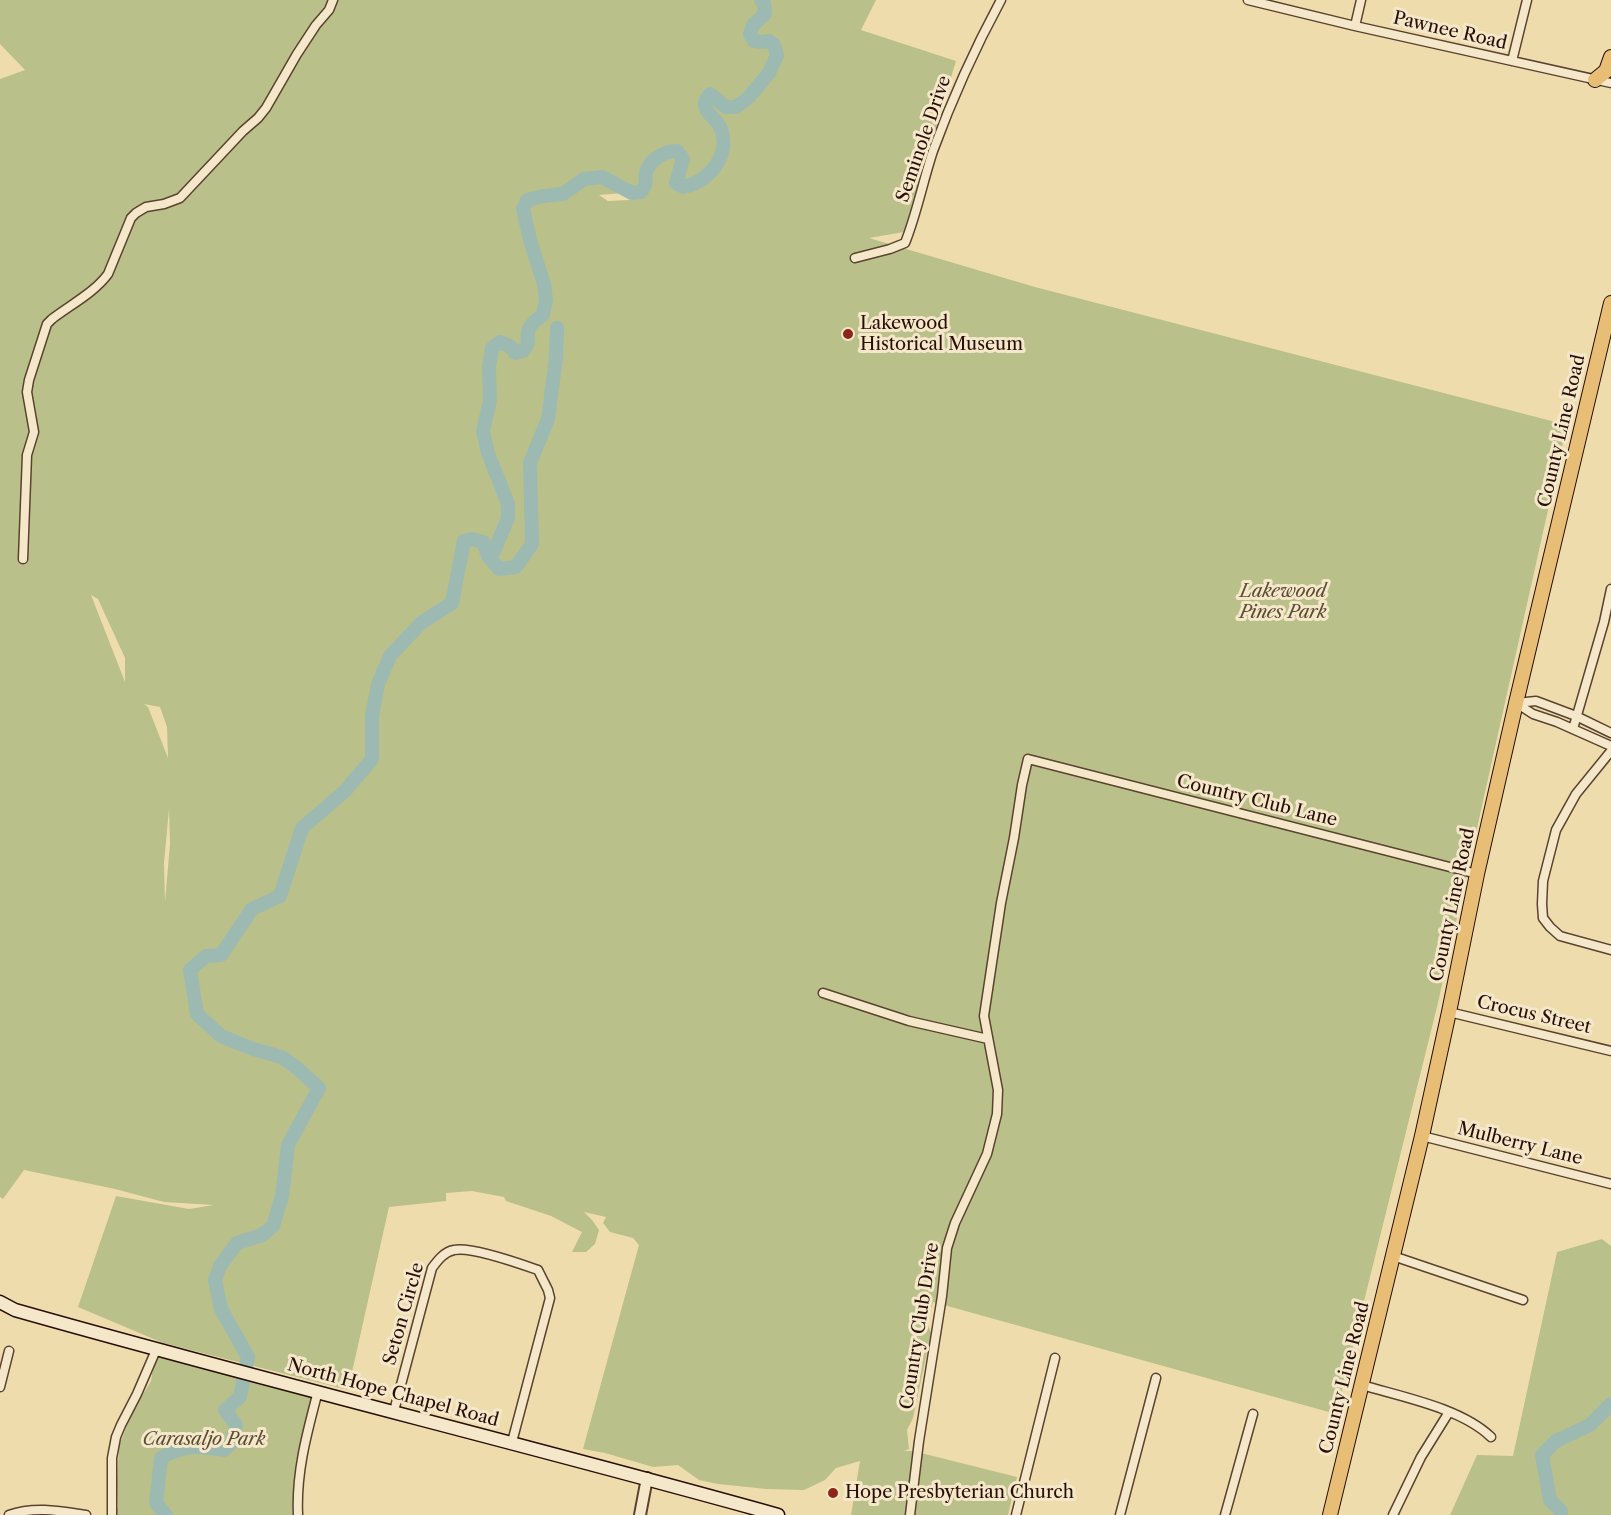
<!DOCTYPE html>
<html>
<head>
<meta charset="utf-8">
<style>
  body { margin:0 }
  canvas { display:block; background:#efdcad }
</style>
</head>
<body>
<canvas width="1611" height="1515"></canvas>
<script>
const g = document.querySelector('canvas').getContext('2d');
g.lineJoin = 'round';
function fill(path, color) { g.fillStyle = color; g.fill(path, 'evenodd'); }
function trace(path, color, width, dash) { g.strokeStyle = color; g.lineWidth = width; g.lineCap = dash ? 'butt' : 'round'; g.setLineDash(dash || []); g.stroke(path); }
function drawText(font, color, halo, rows, align = 'center') {
  g.font = font + ' "Libre Caslon Text",serif'; g.lineWidth = 6; g.setLineDash([]); g.textBaseline = 'middle'; g.strokeStyle = halo; g.fillStyle = color; for (const [text, x, y, turn = 0] of rows) {
    g.save(); g.translate(x, y); g.rotate((+turn || 0) * Math.PI / 180); g.textAlign = isNaN(turn) ? turn : align; if (halo) g.strokeText(text, 0, 0); g.fillText(text, 0, 0); g.restore();
  }
}
const green = new Path2D(`
  M0,0h876l-15,30 95,31 -52,171 -35,6 166,49 532,138 -130,582 -101,407 -403,-112 -6,21 4,10 -18,85 -6,12 2,19 -5,2h9l104,26 -9,38h-157l9,-54 -24,7 -11,12 -21,10 -38,-1 -48,-5 -19,-4 -21,-15 -25,2 -48,-14 -22,-4 56,-204 -6,-7 -23,-6 -7,-9 3,-6 -22,-5 8,8 7,10 -4,14 -9,8h-14l10,-20 -31,-16 -45,-15 -2,-4 -32,-6 -26,2v8l-57,6 -41,183 -185,-47 -85,-36 38,-111 73,13 25,-4 -50,-3 -49,-13 -91,-19 -21,29 -3,-2v-1118l25,-9 -25,-26zM636,192l-7,8 -21,1 -9,-6zM91,595l7,4 27,59v24zM144,704l16,3 7,20 1,31 -20,-51zM169,809l1,35 -5,58 -1,-39z
  M1602,1239l9,7v269h-161l27,-60 36,1 44,-204z
  M156,1350l162,41 -14,52 -6,72h-186l1,-10 5,3 -1,-26 2,-36 12,-31 20,-34z`);
const river = new Path2D(`
  M488,556l6,-5 14,-33v-14l-20,-51 -5,-22 7,-31 -1,-33 3,-19 8,-6 10,4 5,7 8,-2 5,-8c-2,-15 3,-20 15,-28l3,-15 -2,-16 -14,-44 -7,-31 4,-9 16,-4 20,-2 21,-15 18,-2 30,16 9,-1c8,-12 3,-8 5,-19 3,-13 18,-22 31,-22l6,8 -7,24 7,4c26,-5 48,-32 38,-58 -3,-9 -14,-14 -16,-23 -1,-5 2,-8 5,-12l16,13h10l12,-9 21,-25 8,-18 -3,-10 -5,-4 -7,1 -8,-1 -4,-7 3,-9 12,-11 -1,-10 -3,-4
  M166,1515l-10,-12 5,-45c24,-14 36,-12 63,-8l7,-6 5,-19 -11,-15 15,-13 8,-40 -27,-48 -6,-29 5,-14 17,-23 25,-8 11,-9 9,-30 6,-51 31,-57 -22,-20 -15,-11 -29,-8 -32,-13 -24,-22 -7,-44 16,-14 15,-1 31,-46 28,-13 22,-68 43,-37 27,-32v-43l6,-32 12,-28 31,-33 31,-20 12,-62 8,-2 11,3 5,14 11,13 17,-2 16,-23 -2,-81 18,-44 8,-61 1,-30
  M1561,1515v-4l-11,-11 -8,-45 14,-14 34,-16 21,-21`);
const minor = new Path2D(`
  M1248,0l107,26 256,57
  M1355,26l6,-26
  M1512,61l15,-61
  M855,258l35,-9 15,-6c12,-30 18,-62 28,-92 19,-52 42,-103 68,-151
  M23,559l4,-104 7,-23 -7,-40 2,-12 18,-56 5,-5c18,-14 42,-26 56,-45l23,-56 5,-5 10,-6 18,-3 16,-6 63,-67 15,-13 8,-10 31,-54 19,-29 13,-15 4,-10
  M1516,703l17,11 24,8 54,24
  M1516,703l20,-2 40,15 35,17
  M1573,729l31,-107 7,-33
  M1611,751l-35,43 -20,36 -13,51 -1,23 1,14 7,9 10,9 51,14
  M823,993l86,28 79,18
  M1449,1012l162,39
  M1422,1136l189,48
  M1393,1256l130,44
  M1362,1385c40,12 99,23 129,52
  M0,1387l9,-36
  M394,1411l38,-143c6,-8 12,-16 22,-18 17,-4 67,14 84,20l10,20 2,8 -38,144
  M9,1515c25,-9 51,-4 77,0
  M112,1515v-57l4,-21 5,-12 16,-31 19,-44
  M298,1515c-2,-43 9,-82 20,-124
  M910,1515l9,-74 23,-145 5,-48 8,-25 32,-69 10,-40 1,-24 -14,-74 17,-113 13,-65 8,-53 6,-26 449,115
  M1016,1515l39,-157
  M1120,1515l36,-137
  M1225,1515l28,-101
  M1393,1515l28,-58 28,-45`);
const tertiary = new Path2D(`
  M640,1515l7,-37`);
const secondary = new Path2D(`
  M0,1302l15,8c253,72 509,134 763,205`);
const primary = new Path2D(`
  M1595,80l11,-9 5,-14
  M1330,1515l92,-379 27,-124 28,-138 39,-171 95,-400`);
const markers = [
  [848,334,6,"#8f2418"],
  [833,1493,6,"#8f2418"]
];
const streetNames = [
  ["Pawnee Road",1450,31,13],
  ["Seminole Drive",924,139,-71],
  ["County Line Road",1562,431,-77],
  ["Country Club Lane",1257,801,14],
  ["County Line Road",1453,905,-78],
  ["Crocus Street",1534,1015,13],
  ["Mulberry Lane",1520,1144,14],
  ["Seton Circle",404,1314,-74],
  ["Country Club Drive",920,1326,-81],
  ["County Line Road",1345,1378,-76],
  ["North Hope Chapel Road",393,1393,15]
];
const poiNames = [
  ["Lakewood",860,324],
  ["Historical Museum",860,345],
  ["Hope Presbyterian Church",845,1493]
];
const parkNames = [
  ["Lakewood",1283,592],
  ["Pines Park",1283,613],
  ["Carasaljo Park",204,1440]
];
fill(green, '#bac089');
trace(river, '#9cbab2', 14);
trace(minor, '#5a422f', 11);
trace(tertiary, '#5a422f', 14);
trace(secondary, '#280e05', 15);
trace(primary, '#280e05', 16);
trace(minor, '#f5e8ca', 8);
trace(tertiary, '#f5e8ca', 10);
trace(secondary, '#f5e8ca', 12);
trace(primary, '#e8be76', 14);
for (const [x, y, r, color] of markers) { const dot = new Path2D(); dot.arc(x, y, r, 0, 2 * Math.PI); g.fillStyle = color; g.fill(dot); trace(dot, '#f5e8ca', 2); }
drawText('18px', '#280e05', '#f5e8ca', streetNames);
drawText('18px', '#280e05', '#f5e8ca', poiNames, 'left');
drawText('italic 18px', '#5b4c33', '#f5e8ca', parkNames);
</script>
</body>
</html>
